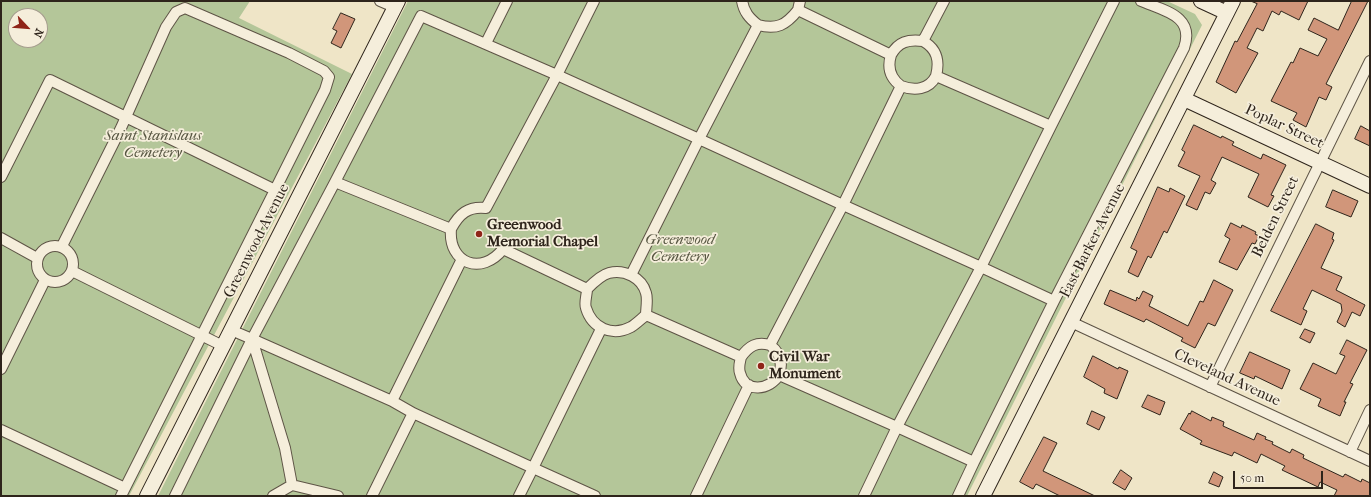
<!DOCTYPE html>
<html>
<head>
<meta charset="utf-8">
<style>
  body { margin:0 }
  #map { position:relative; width:1371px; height:497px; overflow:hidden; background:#efe5c7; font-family:"IM FELL French Canon",serif }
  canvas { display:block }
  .frame { position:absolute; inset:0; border:2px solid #2e241b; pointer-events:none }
  .north { position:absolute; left:8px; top:8px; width:40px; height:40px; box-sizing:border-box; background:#f5eedb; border:1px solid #a59d8e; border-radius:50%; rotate:116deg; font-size:11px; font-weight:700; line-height:16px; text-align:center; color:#2e241b }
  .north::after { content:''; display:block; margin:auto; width:14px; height:18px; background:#8f2418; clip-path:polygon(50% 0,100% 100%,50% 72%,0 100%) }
  .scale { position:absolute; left:1233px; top:471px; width:90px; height:18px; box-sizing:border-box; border:2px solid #2e241b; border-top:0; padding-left:5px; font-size:12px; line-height:14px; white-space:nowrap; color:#2e241b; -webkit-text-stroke:3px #f5eedb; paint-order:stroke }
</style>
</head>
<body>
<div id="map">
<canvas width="1371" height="497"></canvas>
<div class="frame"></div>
<div class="north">N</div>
<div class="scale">50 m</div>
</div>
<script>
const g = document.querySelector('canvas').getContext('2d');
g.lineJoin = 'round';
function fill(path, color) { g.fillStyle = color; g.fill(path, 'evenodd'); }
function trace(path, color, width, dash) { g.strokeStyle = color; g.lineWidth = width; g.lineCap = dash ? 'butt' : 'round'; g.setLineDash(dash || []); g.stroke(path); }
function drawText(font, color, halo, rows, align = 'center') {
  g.font = font + ' "IM FELL French Canon",serif'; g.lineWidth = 3.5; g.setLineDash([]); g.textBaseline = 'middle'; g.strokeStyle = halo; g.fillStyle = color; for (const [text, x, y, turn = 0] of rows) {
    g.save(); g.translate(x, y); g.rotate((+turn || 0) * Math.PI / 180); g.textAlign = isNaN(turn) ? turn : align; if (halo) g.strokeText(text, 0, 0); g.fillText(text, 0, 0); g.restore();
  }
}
const green = new Path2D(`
  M1,1h249l-11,17 113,56 -223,422h-128zM16,16h24v24h-24z
  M408,1h759l28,13 7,11 -235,471h-809z`);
const building = new Path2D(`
  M1251,1h57l-9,19 -18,-9 -2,4 -7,-4 -9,20 -6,-3 -10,20 11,5 -22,40 -20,-11 19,-41 2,1 20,-38z
  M1352,1h16l-42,83 6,3 -6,13 -7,-3 -13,30 -13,-7 4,-7 -26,-12 20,-39 2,1 7,-15 18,8 9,-17 -19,-9 6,-12 24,12z
  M341,13l14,6 -14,29 -10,-5 6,-12 -4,-2z
  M1194,125l27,13 1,-2 12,6 -2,3 29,14 2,-5 23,11 -15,30 3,1 -6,11 -20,-10 11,-23 -37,-17 -11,23 5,3 -6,11 -5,-2 -8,18 -11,-5 14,-29 -22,-10 7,-14 -3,-2z
  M1361,126l9,5v15l-15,-7z
  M1158,187l11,5 1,-4 15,8 -18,37 -3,-2 -13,27 -3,-2 -10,21 -10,-5 9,-21 -6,-3z
  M1333,190l25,11 -7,16 -25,-10z
  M1231,223l10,5 1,-3 14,7 -1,2 4,2 -4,8 -3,-1 -15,27 -18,-8 11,-23 -5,-3z
  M1316,224l18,9 -2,6 2,1 -13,28 21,9 -6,13 29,15 -5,11 -8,-4 -7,15 -8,-5 5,-11 -1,-7 -29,-14 -9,19 4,2 -6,14 -30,-14z
  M1214,280l19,10 -18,36 -7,-3 -13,25 -14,-7 2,-3 -37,-19 -2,3 -40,-18 6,-14 26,11 1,-4 2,2 4,-8 10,5 -4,10 39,20 12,-25 3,1z
  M1305,329l10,4 -5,10 -10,-5z
  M1347,340l20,10 -17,33 3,1 -9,18h2l-6,14 -22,-10 3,-7 -21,-10 13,-26 23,11 9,-18 -5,-2z
  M1250,352l40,18 -8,19 -27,-13 -1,3 -14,-6z
  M1093,356l25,13 1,-2 9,4 -11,28 -13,-6 1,-4 -21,-12z
  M1148,395l17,7 -5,13 -18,-8z
  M1092,411l13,6 -6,13 -12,-6z
  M1192,411l19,10 1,-4 12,5 -1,4 31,14 3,-7 9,4 -1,2 8,3 -1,2 18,9 2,-4 12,6 -1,3 40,19 2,-3 16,8 1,-3 8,4v13h-36l3,-6 -17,-8 -2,5 -36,-17 3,-4 -24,-12 -4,9 -23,-11 -2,4 -32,-12 2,-3 -22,-12 9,-16 1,1z
  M1044,437l13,6 -14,28 52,25h-35l-24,-12 -3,5 -13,-7z
  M1121,470l11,8 -7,12 -12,-7z
  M1214,472l9,5 -4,10 -10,-4z`);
const street = new Path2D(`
  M380,1l14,6
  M594,1l-37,74 142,64 -68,136
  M742,1c2,11 7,17 16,24
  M800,1l-2,9 93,45c7,-13 17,-16 32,-14l21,-40
  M421,16l136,59 -71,133c-18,-2 -27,6 -35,21l-116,-47z
  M923,41c14,8 17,19 13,35l115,50 63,-125
  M486,43l21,-42
  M891,55c-4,13 -1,23 10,31l-58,119 138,62 70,-141
  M901,86c13,5 28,4 35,-10
  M1,177l49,-97 225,110 -154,306
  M335,182l-83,157 140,62
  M451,229c-3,35 31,47 52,20l84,40c0,6 -3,14 -1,19 6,20 26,29 45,19 5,-3 10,-8 15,-12 0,-6 2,-16 0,-22 -4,-15 -21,-24 -37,-20 -8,2 -16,10 -22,16
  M1,238l36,20
  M37 264a18 18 0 1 1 36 0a18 18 0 1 1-36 0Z
  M62,246l59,-118 45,-101 10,-15 9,-4 104,45 35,18 5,6 -4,13 -50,100
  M462,259l-70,142 21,12 120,55 68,-139
  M72,271l151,75
  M1054,301l-80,161 -77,-35 84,-160 73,34 130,-253c11,-32 -19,-37 -43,-47
  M646,315l95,42c8,-11 16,-16 29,-12l73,-140 -144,-66 59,-114c19,5 28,0 40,-15
  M1071,322l299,139
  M231,330l21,9 33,109 7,37 -19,11
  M770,345c11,8 13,18 9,30l118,52 -33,69
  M741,357c-1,5 -3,10 -1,16 5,21 30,17 39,2
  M1,369l44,-89
  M1210,387l160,-326
  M1,430l124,58
  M1350,452l20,-42
  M292,485l46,11
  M175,496l77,-157
  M372,496l41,-83
  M519,496l14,-28 62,28
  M696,496l53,-111
  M958,496l16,-34`);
const secondary = new Path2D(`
  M1201,1l26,12
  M1184,99l186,87
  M147,496l251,-495
  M983,496l250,-495`);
const markers = [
  [479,234,4,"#8f2418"],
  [761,366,4,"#8f2418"]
];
const streetNames = [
  ["Poplar Street",1284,127,25],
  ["Belden Street",1276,217,-64],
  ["Greenwood Avenue",257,241,-63],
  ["East Barker Avenue",1093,241,-63],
  ["Cleveland Avenue",1227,378,25]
];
const parkNames = [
  ["Saint Stanislaus",153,136],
  ["Cemetery",153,153],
  ["Greenwood",680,240],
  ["Cemetery",680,257]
];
const poiNames = [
  ["Greenwood",487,225],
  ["Memorial Chapel",487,242],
  ["Civil War",769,357],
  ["Monument",769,374]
];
fill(green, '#b4c699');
fill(building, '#d1967a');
trace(building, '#2e241b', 1);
trace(street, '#5e5446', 12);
trace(secondary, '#2e241b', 16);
trace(street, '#f5eedb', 10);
trace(secondary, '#f5eedb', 14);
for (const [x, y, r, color] of markers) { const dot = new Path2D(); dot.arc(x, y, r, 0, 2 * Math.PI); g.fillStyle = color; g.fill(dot); trace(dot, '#f5eedb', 1.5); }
drawText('15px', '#2e241b', '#f5eedb', streetNames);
drawText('italic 15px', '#565541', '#f5eedb', parkNames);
drawText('bold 15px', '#2e241b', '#f5eedb', poiNames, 'left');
</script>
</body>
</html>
